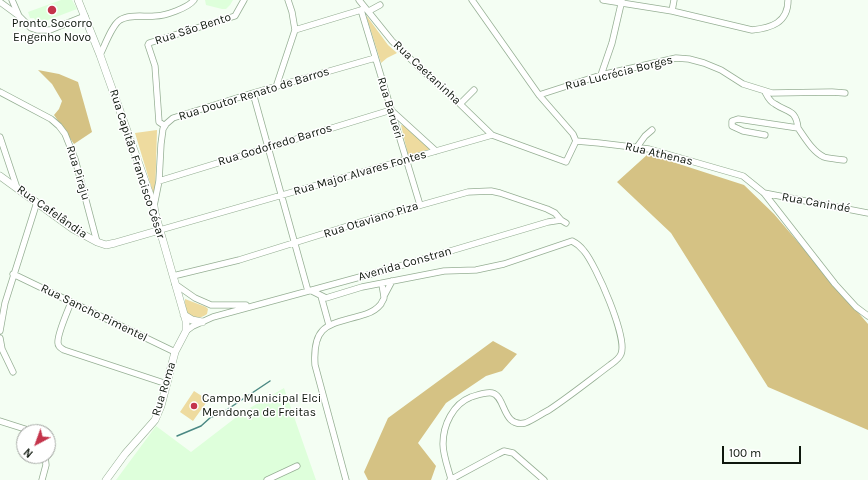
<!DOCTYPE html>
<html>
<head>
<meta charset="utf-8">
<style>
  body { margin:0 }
  #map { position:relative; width:868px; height:480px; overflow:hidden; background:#f4fef3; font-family:Karla,sans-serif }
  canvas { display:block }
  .north { position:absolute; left:16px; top:424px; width:40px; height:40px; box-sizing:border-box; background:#fff; border:1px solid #9fa29e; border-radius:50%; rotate:221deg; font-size:11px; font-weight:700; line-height:16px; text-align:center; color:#0e170d }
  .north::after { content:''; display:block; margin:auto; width:14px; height:18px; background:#c4344b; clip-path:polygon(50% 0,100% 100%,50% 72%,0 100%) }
  .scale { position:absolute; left:722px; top:446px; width:79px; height:18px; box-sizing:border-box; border:2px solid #0e170d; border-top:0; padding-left:5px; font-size:12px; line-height:14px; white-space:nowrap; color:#0e170d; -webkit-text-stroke:3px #fff; paint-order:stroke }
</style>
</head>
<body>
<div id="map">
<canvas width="868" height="480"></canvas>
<div class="north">N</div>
<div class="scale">100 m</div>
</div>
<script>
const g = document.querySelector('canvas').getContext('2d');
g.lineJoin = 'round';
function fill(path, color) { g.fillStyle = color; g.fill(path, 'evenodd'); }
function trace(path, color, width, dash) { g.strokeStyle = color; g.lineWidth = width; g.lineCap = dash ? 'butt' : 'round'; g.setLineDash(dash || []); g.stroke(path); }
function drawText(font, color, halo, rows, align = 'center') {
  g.font = font + ' Karla,sans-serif'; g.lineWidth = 3; g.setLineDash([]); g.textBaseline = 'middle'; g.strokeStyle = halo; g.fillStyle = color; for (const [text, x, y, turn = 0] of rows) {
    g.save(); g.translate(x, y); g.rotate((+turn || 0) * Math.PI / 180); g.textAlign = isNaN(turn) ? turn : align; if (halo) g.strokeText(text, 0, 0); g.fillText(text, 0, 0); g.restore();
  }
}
const built = new Path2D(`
  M61,0h11l5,9 -37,14 -4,-2 -2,-3h-4l-2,-6z
  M205,0h28l-3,5 -4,4h-4l-16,-4z
  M284,388l32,92h-200l40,-54 35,26 52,-40z`);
const green = new Path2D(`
  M366,15l22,30 9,8 -10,5 -6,5z
  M401,125l4,1 26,23 -23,6z
  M157,130l-2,69 -20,-66z
  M185,299l21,8 2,2 -1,5c-6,5 -16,6 -20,-2 -2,-4 -2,-9 -2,-13z
  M194,391l14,9 -15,21 -13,-9z`);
const forest = new Path2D(`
  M38,70l21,4 19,8 14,50 -18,12 -20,-29 5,-6 3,-8 -10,-17z
  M648,154l96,31 30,29 94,110v106l-100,-43 -97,-154 -54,-51z
  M493,341l24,13 -15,17 -16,5 -40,27 -28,40 18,23 -5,14h-63l-4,-8 24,-54z`);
const stream = new Path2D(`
  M177,436l24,-10 10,-9 8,-2 51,-34`);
const minor = new Path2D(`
  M12,0l7,16
  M359,0l33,41 32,31 36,32 32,31
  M472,0l67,95 34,39 3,7 23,2 50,6 94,27 21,17 71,91 21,23 12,9
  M603,0l69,11 80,19c19,-2 36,-7 36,-30
  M0,2l19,14 12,12 6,2h13l35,-14
  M361,10l59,195
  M369,11l11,-6
  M672,11l2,-11
  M295,30l66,-20 2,-1
  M100,55c5,-10 12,-30 20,-35 9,-6 24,-3 35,-4 10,0 33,-8 39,-16
  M601,75l11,-32 10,-43
  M276,87l19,-57 -3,-18 -4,-12
  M0,92l51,27 8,7 6,8 10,25 22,83
  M765,92c2,4 5,10 10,12 13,9 21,5 23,24l-60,-9 -6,2v5l11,5 22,4
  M253,93l55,198
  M539,95l62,-20 75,-17 13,1 15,4 17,7 22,14 29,9 60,-1 13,1
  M460,104l14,-14
  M165,126l-6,-4 -4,-56 -7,-21 1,-2 86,-27 9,-16
  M798,128c7,10 15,24 26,29 6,2 14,2 20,3
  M0,137l17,51
  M637,147l8,-11 7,-6
  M159,181l232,-71 45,41
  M764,193l104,20
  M154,206l5,-25 2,-37 2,-15 3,-5 7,-6 80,-25 122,-35
  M160,230l332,-95 74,27 10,-21
  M13,274l162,78
  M173,276l66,-16 125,-39 104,-29 23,-1 9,2 47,16 8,4 6,7 5,3
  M175,284l20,14 16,7h35
  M310,290l16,8 36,-11 82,-16 32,-1 28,-6 68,-23c4,2 9,6 12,10 12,14 44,87 37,103 -2,5 -7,8 -11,11 -20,15 -40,31 -61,45 -8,4 -16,10 -24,13 -23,5 -19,-27 -33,-30 -7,-1 -14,2 -21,4 -18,7 -28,28 -28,47 0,11 5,24 8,35
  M321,296l8,29
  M384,296l8,-15
  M71,302c-3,9 -14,32 -13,41 0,4 3,5 6,7l103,34
  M0,331l5,-28 32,-101
  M186,331l7,-5 20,-9 180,-49 155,-46 13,-2
  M0,338l2,11 11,23
  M0,421l25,8 5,3
  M42,480l4,-15 -1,-9
  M267,480l30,-14
  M346,480l-31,-115c-3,-44 17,-40 51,-51 6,-2 11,-5 15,-10 0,-1 3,-5 3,-6 0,-4 -2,-11 -2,-15
  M450,480l48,-26 6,-3 9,2 31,27`);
const tertiary = new Path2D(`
  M78,0l22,55 54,151 1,7 31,108v10l-11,21 -14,54 -6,14 -30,34 -19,26
  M0,176l73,53 24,13 9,3 9,-2 45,-13
  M184,315l8,5 10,2`);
const markers = [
  [52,10,5,"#c4344b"],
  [194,406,4,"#c4344b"]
];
const poiNames = [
  ["Pronto Socorro",52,24],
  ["Engenho Novo",52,38],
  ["Campo Municipal Elci",202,399,"left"],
  ["Mendonça de Freitas",202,413,"left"]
];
const streetNames = [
  ["Rua São Bento",193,29,-18],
  ["Rua Caetaninha",427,73,43],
  ["Rua Lucrécia Borges",619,73,-14],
  ["Rua Doutor Renato de Barros",254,94,-17],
  ["Rua Barueri",390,108,73],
  ["Rua Godofredo Barros",275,145,-17],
  ["Rua Athenas",659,154,13],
  ["Rua Capitão Francisco César",137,164,72],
  ["Rua Piraju",78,173,73],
  ["Rua Major Alvares Fontes",360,173,-16],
  ["Rua Canindé",816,203,10],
  ["Rua Cafelândia",52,212,35],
  ["Rua Otaviano Piza",371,220,-17],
  ["Avenida Constran",405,264,-16],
  ["Rua Sancho Pimentel",94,313,26],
  ["Rua Roma",164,389,-73]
];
fill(built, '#deffdb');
fill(green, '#eedb9f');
fill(forest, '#d5c284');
trace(stream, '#4a8883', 1.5);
trace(minor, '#96af94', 7);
trace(tertiary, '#96af94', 8);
trace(minor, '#fff', 5.5);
trace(tertiary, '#fff', 7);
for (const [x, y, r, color] of markers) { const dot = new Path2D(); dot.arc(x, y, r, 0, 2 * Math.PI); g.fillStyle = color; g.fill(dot); trace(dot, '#fff', 1.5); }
drawText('12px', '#0e170d', '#fff', poiNames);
drawText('12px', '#0e170d', '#fff', streetNames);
</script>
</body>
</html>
